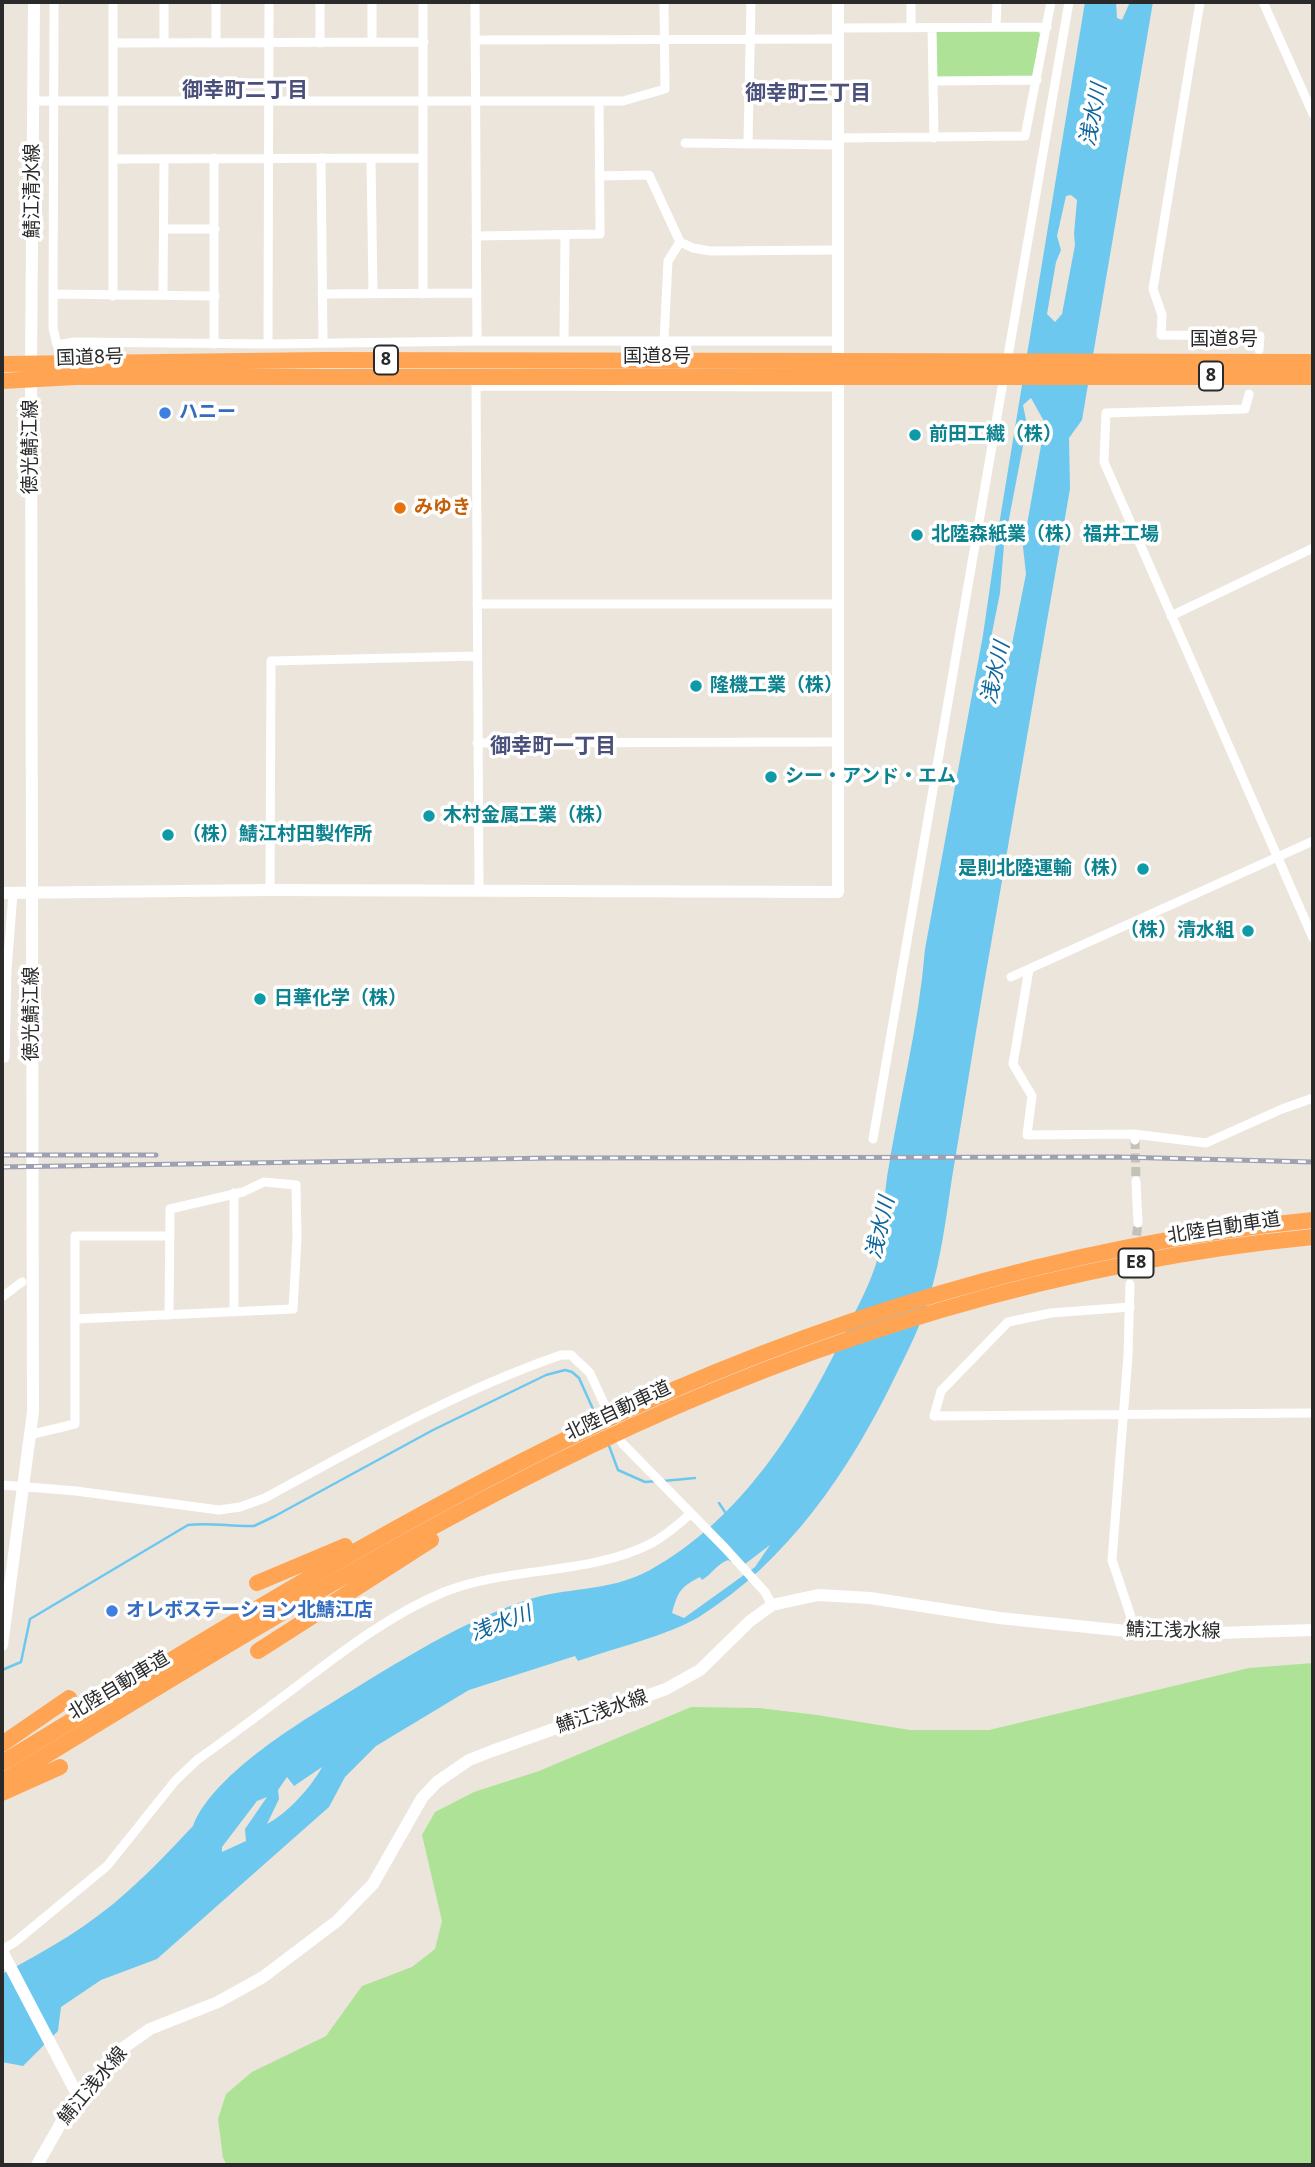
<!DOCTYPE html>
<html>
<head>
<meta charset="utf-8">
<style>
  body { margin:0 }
  #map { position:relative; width:1315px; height:2167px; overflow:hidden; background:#ece5db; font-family:"Noto Sans",sans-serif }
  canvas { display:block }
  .frame { position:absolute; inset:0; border:4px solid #2a2a2a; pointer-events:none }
</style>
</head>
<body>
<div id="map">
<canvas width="1315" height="2167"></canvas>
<div class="frame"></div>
</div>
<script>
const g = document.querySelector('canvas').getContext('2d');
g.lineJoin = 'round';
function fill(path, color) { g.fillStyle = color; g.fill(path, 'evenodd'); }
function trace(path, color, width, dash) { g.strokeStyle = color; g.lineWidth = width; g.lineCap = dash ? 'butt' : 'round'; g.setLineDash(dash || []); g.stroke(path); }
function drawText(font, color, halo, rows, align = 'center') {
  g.font = font + ' "Noto Sans","Noto Sans JP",sans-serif'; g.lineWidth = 7; g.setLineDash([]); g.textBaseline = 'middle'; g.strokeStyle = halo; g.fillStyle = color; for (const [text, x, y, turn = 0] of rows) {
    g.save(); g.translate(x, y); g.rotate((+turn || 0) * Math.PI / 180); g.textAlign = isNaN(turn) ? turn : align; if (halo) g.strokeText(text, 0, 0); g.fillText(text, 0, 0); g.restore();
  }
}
const green = new Path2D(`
  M1036,30l4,4 -7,43 -97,1 -1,-47z
  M1313,1663v502h-1086l-4,-7 -5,-39 8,-25 26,-22 74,-36 36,-50 50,-19 23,-18 7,-28 -20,-86 13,-23 39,-20 65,-21 152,-64 68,1 58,7 93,15h79l260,-62z`);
const water = new Path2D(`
  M1085,2h31l1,16 5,2 8,-18h23l-71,418 -13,18 1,51c-29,165 -57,330 -86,495 -11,64 -21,129 -32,194 -6,40 -11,81 -23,120 -8,28 -22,54 -35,81 -45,92 -106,182 -195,238 -30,18 -87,32 -121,44l-3,-5 -106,34 -93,56 -31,31 -16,30 -172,152 -56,21 -40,27 -3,24 -35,35 -21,-4v-88c44,-23 89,-49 126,-83 23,-20 44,-43 65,-65 17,-45 87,-91 127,-116 66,-40 131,-84 204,-109 43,-15 84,-8 126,-31 92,-51 151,-146 195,-238 12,-24 26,-49 33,-75 7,-25 5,-54 9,-80 12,-76 32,-152 38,-228l58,-314 15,-104zM1071,195l6,5 -3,34 1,11 -13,69 -7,8 -8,-8 9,-52 5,-12 -4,-14 9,-40zM1031,398l14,25 -22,124 3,27 -19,95 -17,-4 -2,-12 12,-60 4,-48 23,-120 -4,-20zM770,1545l-15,22 -71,51 -12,-5c6,-21 8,-26 28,-36l2,3c10,-6 15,-16 26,-20l13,7zM322,1767c-10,19 -34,46 -55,57l12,-25 -1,-9 9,-13 7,9zM267,1797l-22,32 1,12 -24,11v-5l35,-46z`);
const stream = new Path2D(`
  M608,1443l10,27 27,12 12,-1
  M663,1481l32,-3
  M719,1503l8,12
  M2,1670l19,-8 9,-43 158,-94c22,-3 44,2 66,1l21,-10 158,-86 113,-55 19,-5 7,2 7,6 18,40`);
const streetTunnel = new Path2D(`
  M1135,1140l1,41
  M1135,1249l3,-26`);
const street = new Path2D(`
  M54,2l-1,326 4,17 14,17
  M113,2v294
  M164,2v41
  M216,2v41
  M320,2v41
  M372,2v40
  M475,2l2,339
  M911,2v26
  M1200,2l-47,287 9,26 -1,20 99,1 -1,14
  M1263,2l50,112
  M996,27l1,-25
  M838,28l209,-1
  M932,28l2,110
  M475,40l363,-1
  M113,43l311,-1
  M933,81l104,-1
  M33,101h590l42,-12 -1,-87
  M838,138l187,-2 26,-134
  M685,143l153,2
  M748,143l3,-141
  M214,158v186
  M321,158l2,185
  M113,159l310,-1
  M371,159l2,134
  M599,176l50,-1 31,67 13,6 17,3 127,-1
  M164,229h51
  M476,236l124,-2 -1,-133
  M53,294l162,2
  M322,294l155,-1
  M423,294v-292
  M163,295l1,-136
  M564,341l1,-106
  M664,341l4,-80 12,-19
  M268,344l1,-342
  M57,345l18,-3 193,2 209,-3h360
  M1007,362l62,-360
  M476,378l3,514
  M476,386l362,1
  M1249,394l-4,15 -139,4 -2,49 209,476
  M477,604h361
  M1171,616l142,-68
  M477,743l360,-1
  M270,890l1,-229 205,-5
  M1029,969l-16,95 19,32 -5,39 107,-1
  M1011,977l302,-136
  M2,1058h3l2,-88 6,-77
  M873,1139l131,-763
  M1135,1140l-1,-6 72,9 76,-34 31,-11
  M1136,1181l2,42
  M234,1193v118
  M1130,1284l-2,71 -16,205 24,72
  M2,1297l20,-15
  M1130,1307l-79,6 -43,9 -67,69 -7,25 379,-3
  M76,1319l217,-10 4,-70 -1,-54 -32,-3 -21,10 -73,17 -1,106
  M29,1435l46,-11v-188h94
  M2,1485l74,6 143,19 21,-3 25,-9c97,-53 192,-107 296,-143h10l19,18 32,70 103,105 40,44 7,13
  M2,1950l13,-8 92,-76 68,-85 22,-21c38,-27 75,-55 112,-83 42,-32 85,-64 135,-85 66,-26 144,-16 208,-49 14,-8 26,-18 38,-29`);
const secondary = new Path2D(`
  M2,893l268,-3 568,2v-890
  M2,1645l31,-233 -2,-1048 3,-362
  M2,1951l77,147
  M37,2165l24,-42 62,-75 27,-19 68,-27 45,-25 74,-56 36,-37 49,-86 15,-16 32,-22 23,-9 174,-62 34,-19 50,-49 22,-16 46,-10 52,3 129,20 137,14 49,2 128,-4`);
const highway = new Path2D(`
  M2,364l323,-4 988,2
  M2,381l73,-4h1238
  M257,1583l88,-37
  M258,1651l173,-111
  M2,1744l67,-46
  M2,1763c191,-116 380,-235 581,-332 229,-110 477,-186 730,-211
  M2,1782c193,-117 384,-238 588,-336 226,-109 473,-185 723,-209
  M2,1793l58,-26`);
const rail = new Path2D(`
  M2,1155h154
  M2,1167l551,-9 565,-1 195,5`);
const markers = [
  [165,413,7,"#3f7fe0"],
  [915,435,7,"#0f9aa8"],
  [400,508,7,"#e8710a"],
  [917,535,7,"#0f9aa8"],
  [696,686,7,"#0f9aa8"],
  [771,777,7,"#0f9aa8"],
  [429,816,7,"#0f9aa8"],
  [168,835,7,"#0f9aa8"],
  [1143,869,7,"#0f9aa8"],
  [1248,931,7,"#0f9aa8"],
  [260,999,7,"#0f9aa8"],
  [112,1611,7,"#3f7fe0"]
];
const shields = [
  [386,360,24],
  [1211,376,24],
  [1136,1263,35]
];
const shieldNames = [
  ["8",386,360],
  ["8",1211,376],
  ["E8",1136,1263]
];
const streetNames = [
  ["鯖江清水線",33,191,-90],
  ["国道8号",1224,340],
  ["国道8号",657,357],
  ["国道8号",90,358,-2],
  ["徳光鯖江線",31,447,-90],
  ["徳光鯖江線",32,1014,-90],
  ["北陸自動車道",1224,1228,-9],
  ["北陸自動車道",618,1411,-25],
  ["鯖江浅水線",1173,1631,1],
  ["北陸自動車道",119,1686,-31],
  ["鯖江浅水線",602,1712,-19],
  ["鯖江浅水線",93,2086,-50]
];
const shopNames = [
  ["ハニー",179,413],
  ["オレボステーション北鯖江店",126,1611]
];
const cultureNames = [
  ["前田工繊（株）",929,435],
  ["北陸森紙業（株）福井工場",931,535],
  ["隆機工業（株）",710,686],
  ["シー・アンド・エム",785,777],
  ["木村金属工業（株）",443,816],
  ["（株）鯖江村田製作所",182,835],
  ["是則北陸運輸（株）",1129,869,"right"],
  ["（株）清水組",1234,931,"right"],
  ["日華化学（株）",274,999]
];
const foodNames = [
  ["みゆき",414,508]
];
const neighbourhoodNames = [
  ["御幸町二丁目",245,91],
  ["御幸町三丁目",808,94],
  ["御幸町一丁目",553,747]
];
const waterNames = [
  ["浅水川",1094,115,-79],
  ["浅水川",996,673,-77],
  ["浅水川",881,1228,-77],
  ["浅水川",501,1624,-20]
];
fill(green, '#aee397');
fill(water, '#6dc8ef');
trace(stream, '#6dc8ef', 2.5);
trace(streetTunnel, '#c5c0b8', 9, [9, 4.5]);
trace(street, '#fff', 9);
trace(secondary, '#fff', 12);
trace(highway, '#ffa453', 16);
trace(rail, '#9ea0b4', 5);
trace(rail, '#fff', 2.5, [8]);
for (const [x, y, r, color] of markers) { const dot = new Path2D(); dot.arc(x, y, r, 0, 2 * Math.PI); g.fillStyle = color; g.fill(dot); trace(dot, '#fff', 2.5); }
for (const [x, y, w] of shields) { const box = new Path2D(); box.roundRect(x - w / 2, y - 14.5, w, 29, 5); g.fillStyle = '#fff'; g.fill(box); trace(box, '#2a2a2a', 2); }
drawText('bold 18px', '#2a2a2a', null, shieldNames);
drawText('19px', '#2a2a2a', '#fff', streetNames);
drawText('bold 19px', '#366cbe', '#fff', shopNames, 'left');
drawText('bold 19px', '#0d838f', '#fff', cultureNames, 'left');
drawText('bold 19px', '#c56008', '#fff', foodNames, 'left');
drawText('bold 21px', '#4a507a', '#fff', neighbourhoodNames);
drawText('italic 21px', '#0c659b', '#fff', waterNames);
</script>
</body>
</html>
